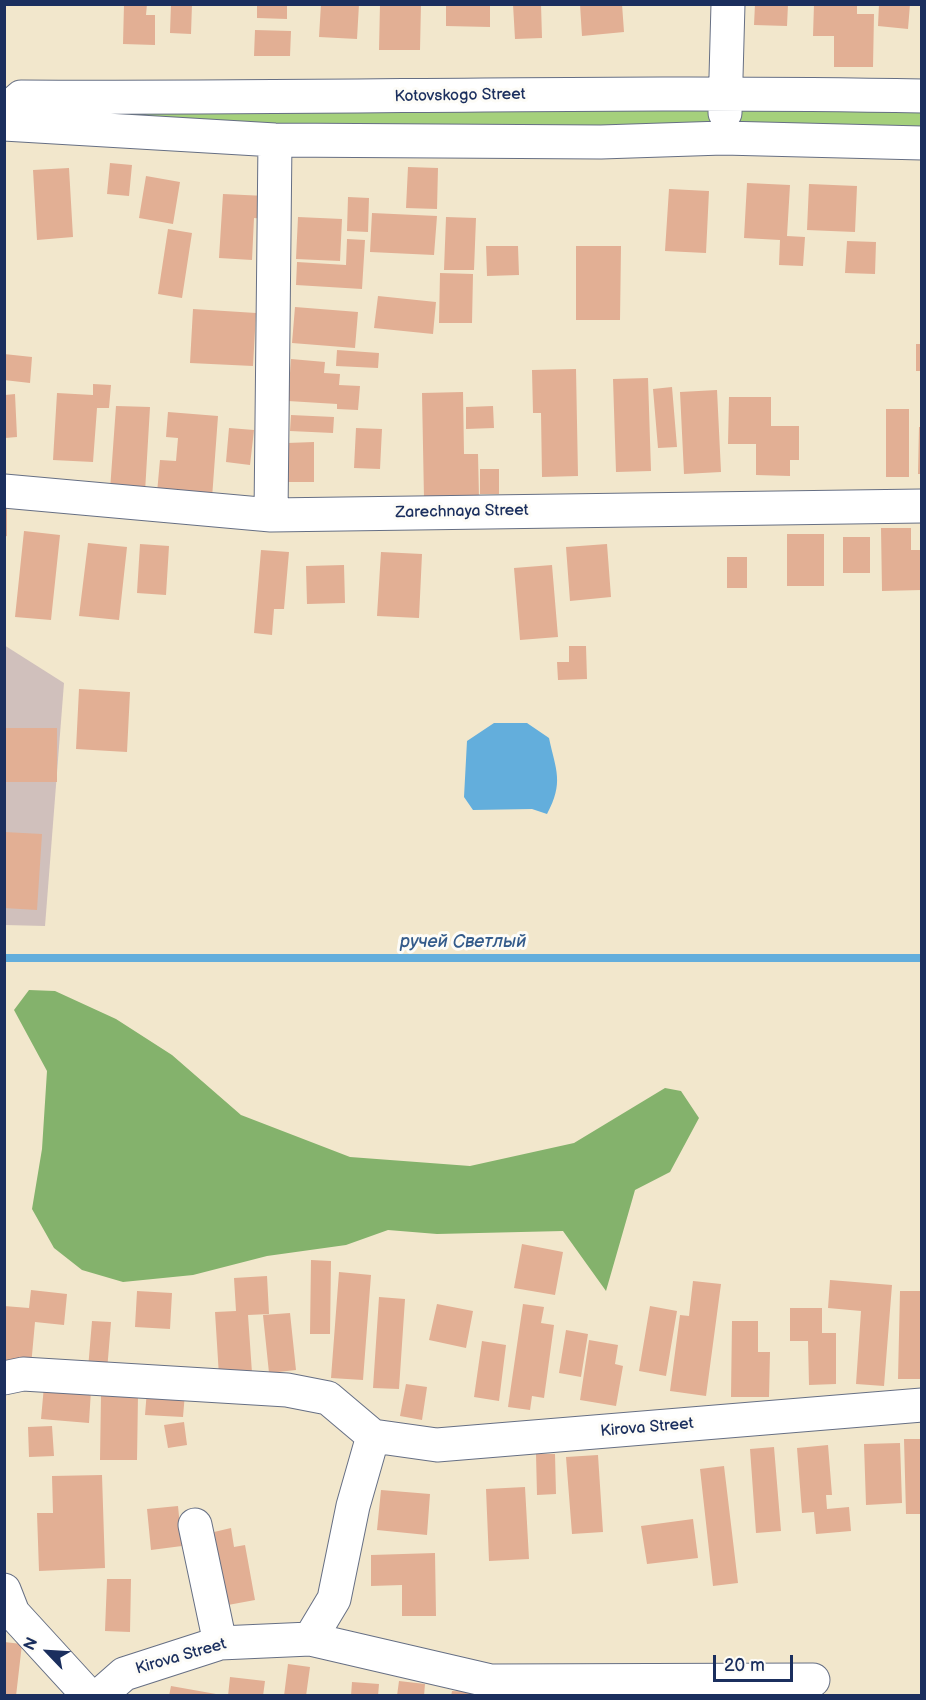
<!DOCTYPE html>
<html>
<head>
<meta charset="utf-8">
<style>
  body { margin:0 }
  #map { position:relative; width:926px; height:1700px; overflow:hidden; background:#f2e7cc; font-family:"Balsamiq Sans",sans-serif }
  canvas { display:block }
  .frame { position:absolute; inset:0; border:6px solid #1b2f5e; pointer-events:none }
  .north { position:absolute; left:18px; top:1622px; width:60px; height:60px; -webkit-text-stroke:4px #fdfcf7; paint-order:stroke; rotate:295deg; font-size:16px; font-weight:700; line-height:24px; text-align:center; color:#1b2f5e }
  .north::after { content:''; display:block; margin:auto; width:21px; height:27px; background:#1b2f5e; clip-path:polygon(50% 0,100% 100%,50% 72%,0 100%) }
  .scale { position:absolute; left:713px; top:1655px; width:80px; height:27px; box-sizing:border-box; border:3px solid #1b2f5e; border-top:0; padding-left:8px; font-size:18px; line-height:21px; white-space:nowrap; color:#1b2f5e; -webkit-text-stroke:4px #fdfcf7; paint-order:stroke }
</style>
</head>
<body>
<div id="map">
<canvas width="926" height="1700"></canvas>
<div class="frame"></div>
<div class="north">N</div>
<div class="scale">20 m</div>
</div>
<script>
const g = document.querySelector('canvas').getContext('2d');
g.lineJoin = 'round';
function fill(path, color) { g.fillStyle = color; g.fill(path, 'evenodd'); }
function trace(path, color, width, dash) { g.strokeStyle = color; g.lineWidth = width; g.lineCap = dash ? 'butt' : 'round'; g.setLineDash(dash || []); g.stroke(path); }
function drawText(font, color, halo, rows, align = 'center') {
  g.font = font + ' "Balsamiq Sans",sans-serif'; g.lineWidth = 6; g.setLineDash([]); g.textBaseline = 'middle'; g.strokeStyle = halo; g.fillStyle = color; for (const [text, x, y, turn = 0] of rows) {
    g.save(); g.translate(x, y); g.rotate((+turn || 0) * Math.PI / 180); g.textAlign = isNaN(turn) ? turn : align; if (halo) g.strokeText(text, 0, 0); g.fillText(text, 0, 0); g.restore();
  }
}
const industrial = new Path2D(`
  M4,645l60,38 -19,243 -40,-1z`);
const green = new Path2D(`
  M921,96l1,47 -917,-19 17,-27z`);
const forest = new Path2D(`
  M29,990l26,1 61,28 56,36 69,60 109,42 120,9 104,-23 91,-55 16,3 18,27 -29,54 -35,18 -29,101 -43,-60 -126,3 -49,-4 -42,15 -79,11 -74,19 -70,7 -41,-12 -28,-22 -22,-39 10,-60 5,-78 -33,-61z`);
const water = new Path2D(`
  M494,723h33l22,15c7,33 15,44 -2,76l-15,-5 -59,1 -9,-13 3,-56z`);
const stream = new Path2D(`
  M4,958h918`);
const building = new Path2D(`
  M124,4h23l-1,11h9v30l-32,-1z
  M171,4h21l-1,30 -21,-1z
  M257,4h30v15l-30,-1z
  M321,4h38l-2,35 -38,-2z
  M380,4h41l-1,46h-41z
  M446,4h44v23l-44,-1z
  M513,4h28l1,34 -27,1z
  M580,4h42l2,28 -42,4z
  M755,4h33l-1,22 -33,-1z
  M814,4h43v10h17l-1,53h-39v-31h-21z
  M879,4h31l-2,25 -30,-3z
  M255,30l36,1 -1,25h-36z
  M110,163l22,2 -3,31 -22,-2z
  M408,167l30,1 -1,41 -31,-1z
  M69,168l4,69 -36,3 -4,-70z
  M146,176l34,6 -7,42 -34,-6z
  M747,183l43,2 -3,51 18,1 -2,29 -24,-1 1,-25 -36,-2z
  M809,184l48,2 -2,46 -48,-2z
  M669,189l40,2 -3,62 -41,-2z
  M223,194l43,2 -1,23 -11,-1 -2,42 -33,-2z
  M348,197l21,1 -1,34 -21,-1z
  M372,213l65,3 -3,39 -64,-3z
  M298,217l44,2 -2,42 -44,-2z
  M446,217l30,1 -2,52h-30z
  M168,229l24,4 -10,65 -24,-4z
  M347,239l18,1 -3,49 -66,-4 1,-23 49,3z
  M847,241l29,1 -1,32 -30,-1z
  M486,246h32l1,29 -32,1z
  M576,246h45l-1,74h-44z
  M440,273l33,1 -1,49h-33z
  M378,296l58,6 -3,32 -59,-6z
  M295,307l63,5 -3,36 -63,-5z
  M193,309l63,4 -3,53 -63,-3z
  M916,344h6v27h-6z
  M337,350l42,3 -1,15 -42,-2z
  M4,354l28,3 -2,26 -26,-3z
  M291,359l34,3 -1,11 16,1 -1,11 21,1 -2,24 -21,-1v-5l-49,-3z
  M576,369l2,107 -36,1 -1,-64h-8l-1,-43z
  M648,378l3,93 -35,1 -3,-93z
  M93,384l18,1 -2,23h-12l-4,54 -40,-2 4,-67 36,2z
  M672,387l5,60 -19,1 -5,-59z
  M717,390l4,82 -37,2 -4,-82z
  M463,392l1,62h14l1,44 -55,1 -2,-106z
  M15,394l2,43 -12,1v-43z
  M729,397h42v29h28v34h-9v16l-34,-1v-31h-28z
  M116,406l34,1 -5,85 -35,-2z
  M493,406l1,22 -28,1v-22z
  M886,409h23v68h-23z
  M168,412l50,4 -6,82 -55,-5 3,-33 16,1 2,-23 -12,-1z
  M291,415l43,2 -1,16 -43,-2z
  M919,427h3v47h-4z
  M229,428l25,2 -4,35 -24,-3z
  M356,428l26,1 -2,40 -26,-1z
  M314,442v40h-27v-39z
  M480,469h19v25h-19z
  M4,505h3v31l-3,1z
  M881,528h30v22h10v40l-39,1z
  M24,531l36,4 -9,85 -36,-3z
  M787,534h37v52h-37z
  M843,537h27v36h-27z
  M88,543l39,4 -8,73 -40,-4z
  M140,544l29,2 -3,49 -29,-2z
  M607,544l4,53 -41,4 -4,-54z
  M261,550l28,2 -5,57h-10l-2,26 -18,-2z
  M381,552l41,2 -3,64 -42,-2z
  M727,557h20v31h-20z
  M344,565l1,38 -38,1 -1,-38z
  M552,565l6,72 -38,3 -6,-72z
  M569,646h17l1,33 -29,1 -1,-18h12z
  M79,689l51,3 -3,60 -51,-3z
  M4,728h53v54h-53z
  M4,832l38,2 -5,76 -33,-2z
  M522,1244l41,8 -8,43 -41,-7z
  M311,1260l20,1 -1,73h-20z
  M339,1272l32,3 -8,105 -32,-2z
  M267,1276l2,38 -21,1 4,58 -33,3 -4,-64 21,-1 -2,-33z
  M830,1280l62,5 -8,101 -28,-2 5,-73 -33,-3z
  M693,1281l28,3 -15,112 -36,-5 10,-76 9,1z
  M31,1290l36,4 -3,31 -29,-3 -4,44 -27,-3v-57l25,2z
  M137,1291l35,2 -2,36 -35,-2z
  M900,1291h22v88h-24z
  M379,1297l26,2 -6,90 -26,-1z
  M437,1304l36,7 -7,37 -37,-8z
  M523,1304l21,3 -3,16 13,2 -10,73 -12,-2 -2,14 -22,-3z
  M650,1306l27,5 -11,65 -27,-5z
  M790,1308h32v25h14v51l-27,1 -1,-44h-18z
  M290,1313l6,57 -27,3 -6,-58z
  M92,1321l19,1 -4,49 -19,-2z
  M732,1321h26v31h12l-1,45h-38z
  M566,1330l22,4 -7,43 -22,-4z
  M589,1340l29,5 -3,19 8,2 -7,40 -36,-6z
  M482,1341l24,4 -7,56 -25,-4z
  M406,1384l21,3 -5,33 -22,-4z
  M44,1386l47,4 -2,33 -48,-4z
  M147,1390l38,3 -2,24 -38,-2z
  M101,1395h37l-1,65h-37z
  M184,1422l3,23 -19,3 -4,-23z
  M52,1426l2,30 -25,1 -1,-30z
  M904,1439h18v75h-16z
  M900,1443l2,60 -36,2 -2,-61z
  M828,1445l4,50h-6l1,14 22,-2 2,24 -35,3 -2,-22 -12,1 -5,-65z
  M774,1447l7,84 -25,2 -6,-84z
  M536,1454h19l1,40 -19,1z
  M598,1455l5,77 -31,2 -6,-77z
  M724,1466l14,117 -25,3 -13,-117z
  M102,1475l3,93 -66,3 -2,-58h16l-1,-37z
  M525,1487l4,72 -40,2 -3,-72z
  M381,1490l49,4 -3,41 -50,-5z
  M178,1506l4,40 -31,4 -4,-41z
  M693,1519l5,39 -51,6 -6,-38z
  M231,1528l3,19 11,-2 10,55 -27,5 -14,-73z
  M435,1553l1,63h-34v-31l-31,1v-31z
  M107,1579h24l-1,53 -25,-1z
  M4,1642l18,2 -6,52h-12z
  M288,1664l22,3 -4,29h-22z
  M230,1677l35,4 -2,15h-35z
  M399,1681l26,3 -1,12h-27z
  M352,1682l27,2 -1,12h-27z
  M171,1686l45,8 -1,2h-46z
  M452,1691l27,1v4h-28z`);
const minor = new Path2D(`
  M4,112l17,-15c301,2 601,-7 901,-1
  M725,113l3,-109
  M4,124l271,16 326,2 122,-4 199,5
  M4,491l267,24 651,-9
  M271,515l4,-375
  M4,1378l19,-4 264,16 41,8 45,38 64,9 485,-40
  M195,1525l25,118
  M4,1590l9,23 76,83
  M310,1639l181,42 322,-1
  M99,1696l25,-22 96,-31 90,-4 24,-40 19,-93 20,-70`);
const streetNames = [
  ["Kotovskogo Street",460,96,-1],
  ["Zarechnaya Street",462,512,-1],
  ["Kirova Street",647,1428,-5],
  ["Kirova Street",181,1657,-16]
];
const waterNames = [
  ["ручей Светлый",463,942]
];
fill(industrial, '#d0c0bc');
fill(green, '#a5d07c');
fill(forest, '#84b26c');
fill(water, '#63aedc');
trace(stream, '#63aedc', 8);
fill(building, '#e2af94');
trace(minor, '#666f84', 35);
trace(minor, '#fff', 33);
drawText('16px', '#1b2f5e', '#fdfcf7', streetNames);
drawText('italic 18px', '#345b8a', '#fdfcf7', waterNames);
</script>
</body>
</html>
